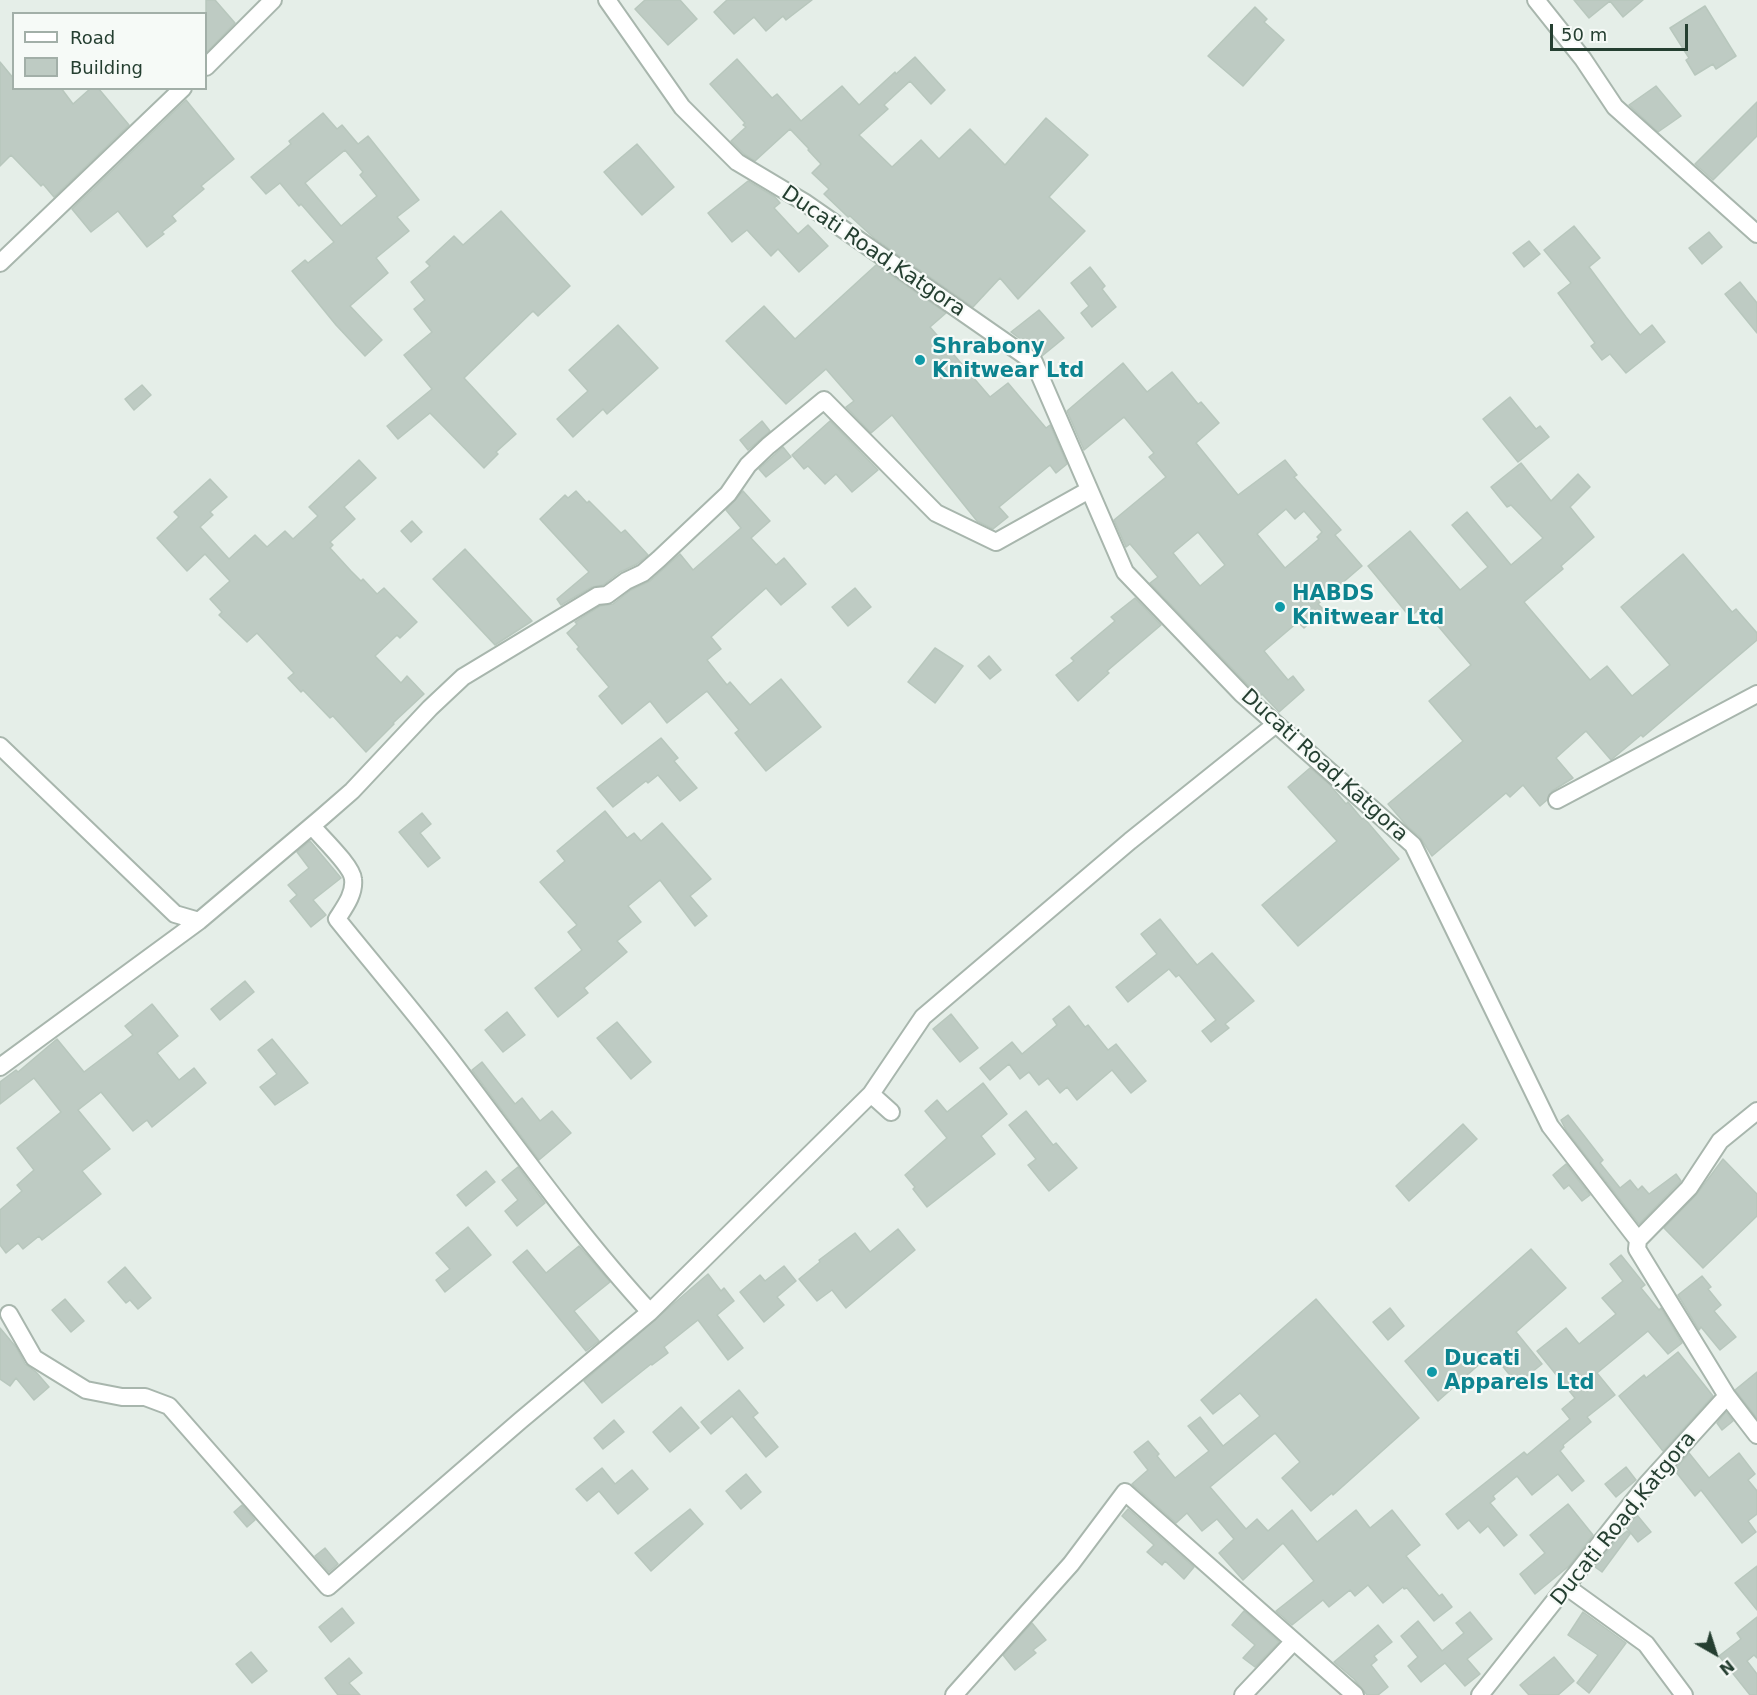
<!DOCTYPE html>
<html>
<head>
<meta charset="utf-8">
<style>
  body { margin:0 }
  #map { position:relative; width:1757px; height:1695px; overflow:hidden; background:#e5eee8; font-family:"DejaVu Sans",sans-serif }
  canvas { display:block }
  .legend { position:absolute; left:12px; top:12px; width:195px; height:78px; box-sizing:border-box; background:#f6faf7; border:2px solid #a2afa8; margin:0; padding:8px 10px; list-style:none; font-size:18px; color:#253f31 }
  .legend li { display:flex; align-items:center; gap:12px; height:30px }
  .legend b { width:30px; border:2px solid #a2afa8 }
  .north { position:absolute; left:1685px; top:1623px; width:60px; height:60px; -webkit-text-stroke:4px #f6faf7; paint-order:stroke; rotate:141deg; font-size:16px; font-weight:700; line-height:24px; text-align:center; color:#253f31 }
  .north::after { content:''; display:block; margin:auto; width:21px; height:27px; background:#253f31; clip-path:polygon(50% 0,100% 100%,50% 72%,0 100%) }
  .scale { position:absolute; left:1550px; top:24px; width:138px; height:27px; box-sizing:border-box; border:3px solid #253f31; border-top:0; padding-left:8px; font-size:18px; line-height:21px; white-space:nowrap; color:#253f31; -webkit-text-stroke:4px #f6faf7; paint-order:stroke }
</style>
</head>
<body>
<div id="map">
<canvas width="1757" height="1695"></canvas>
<ul class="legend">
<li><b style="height:8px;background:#fff"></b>Road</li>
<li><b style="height:16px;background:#becbc3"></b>Building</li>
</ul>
<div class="north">N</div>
<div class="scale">50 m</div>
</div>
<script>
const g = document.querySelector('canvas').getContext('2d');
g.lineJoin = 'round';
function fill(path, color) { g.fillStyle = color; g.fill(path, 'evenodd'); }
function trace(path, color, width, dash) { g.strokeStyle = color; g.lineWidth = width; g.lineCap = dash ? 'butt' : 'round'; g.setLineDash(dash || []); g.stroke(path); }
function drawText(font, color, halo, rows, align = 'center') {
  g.font = font + ' "DejaVu Sans",sans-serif'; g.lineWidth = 4.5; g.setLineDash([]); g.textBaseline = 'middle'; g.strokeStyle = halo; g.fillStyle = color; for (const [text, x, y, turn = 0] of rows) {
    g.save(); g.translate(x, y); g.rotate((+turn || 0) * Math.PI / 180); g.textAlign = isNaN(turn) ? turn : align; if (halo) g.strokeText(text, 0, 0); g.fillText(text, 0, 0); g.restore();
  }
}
const building = new Path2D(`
  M206,0h9l20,23 -29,30z
  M645,0h35l17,19 -29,26 -33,-36z
  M727,0h85l-26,20 -3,-4 -17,15 -12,-14 -20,17 -20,-22z
  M1574,0h69l-20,17 -13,-16 -21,17z
  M1705,6l31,50 -20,13 -3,-5 -18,11 -9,-15 3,-2 -19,-30z
  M1255,7l12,12 -3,3 20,18 -41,46 -35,-30z
  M915,57l30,33 -14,14 -21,-23 -26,24 4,4 -29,26 33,32 29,-27 18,19 31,-30 35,36 41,-47 42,37 -39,42 36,34 -67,68 -18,-21 -27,29 -99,-69 -24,-22 -2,1 -24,-23 5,-5 -17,-16 9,-9 -13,-14 1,-1 -19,-20 -35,32 -11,-7 -13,-13 15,-14 -3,-2 2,-2 -35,-39 27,-25 35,39 5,-4 24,27 41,-35 17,19 36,-33 1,2z
  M0,62l14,17v9h47l12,16 18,-16h7l31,37 -75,72 -11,-13 -2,2 -30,-31 -11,11z
  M1656,86l25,30 -23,16 -29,-27z
  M186,100l48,59 -33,27 3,3 -32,27 4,5 -14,11 2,2 -17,13 -29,-36 -27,21 -19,-23z
  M1757,102v34l-44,44 -18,-16z
  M323,113l14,16 5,-4 16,19 10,-8 51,64 -22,17 12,14 -33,27 12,15 -38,33 32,34 -17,16 -29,-31 -44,-54 13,-11 3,3 26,-21 -33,-38 -2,2 -19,-23 -14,11 -15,-17 40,-33 -2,-3zM345,150l18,22 -3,3 17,21 -36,30 -36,-43z
  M637,144l37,43 -32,28 -38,-43z
  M748,181l27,16 5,6 -6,5 24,26 10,-9 20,21 -29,26 -21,-23 -7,7 -24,-26 -15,12 -24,-29z
  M501,211l69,75 -32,30 -5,-5 -69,67 52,56 -20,18 2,2 -14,14 -54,-55 -32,26 -11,-13 45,-37 -28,-34 28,-23 -18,-23 11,-9 -14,-18 19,-16 -4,-4 28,-26 9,9z
  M1574,226l26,32 -11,9 37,50 14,18 12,-10 13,17 -39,31 -16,-19 -8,6 -11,-14 4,-3 -37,-50 13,-10 -27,-33z
  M1709,232l13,15 -20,17 -13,-16z
  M1529,241l11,13 -16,13 -11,-14z
  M876,265l70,48 -16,14 60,70 18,-14 38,45 4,-3 17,39 -11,9 -6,-8 -51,42 9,10 -15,12 -16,-8 -85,-106 -21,18 -25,-26 8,-6 -28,-32 -40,35 -60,-63 38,-35 31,33z
  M1090,267l15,19 -3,3 14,18 -24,20 -11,-14 8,-7 -18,-23z
  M1740,282l17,21v30l-32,-39z
  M1039,310l25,28 -22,18 -17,-17 -2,2 -12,-9z
  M618,325l40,43 -51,46 -4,-5 -30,28 -16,-18 31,-28 -19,-21z
  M1123,363l24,29 25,-20 26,32 3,-2 18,21 -23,20 42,52 47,-35 12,15 -3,2 47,53 -6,5 27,31 -44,38 6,6 -20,18 -6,-6 -34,29 24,29 5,-4 11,14 -25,22 -17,-18 -2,2 -11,-10 -99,-103 8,-6 -28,-33 -4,3 -12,-27 52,-43 -17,-20 5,-4 -30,-36 -40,33 -17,-39zM1286,509l9,10 9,-8 18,21 -5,5 2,2 -34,29 -28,-34zM1198,532l27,33 -25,21 -27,-33z
  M142,385l9,10 -17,15 -9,-11z
  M1510,397l26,32 4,-3 9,11 -31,25 -35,-43z
  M762,421l8,10 -22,19 -8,-10z
  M830,421l48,49 -26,22 -16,-18 -11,10 -17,-18 -4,3 -12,-14z
  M783,447l8,10 -25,20 -7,-8z
  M359,460l17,18 -32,29 11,12 -25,23 3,3 -3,3 21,23 10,10 2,-2 14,15 7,-6 33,34 -17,16 -3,-3 -22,21 26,27 6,-7 17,18 -31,29 1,1 -28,28 -33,-36 -3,2 -27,-28 -2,2 -13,-14 6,-5 -37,-40 -10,9 -28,-27 3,-3 -12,-13 20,-18 -25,-27 -18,17 -30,-33 22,-21 -5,-5 36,-33 17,18 -17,15 3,3 -13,12 29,32 26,-24 12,12 18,-16 8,8 25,-23 -9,-9z
  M1521,463l30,38 27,-27 12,13 -20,20 24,30 -33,29 2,3 -39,33 66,78 17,-14 25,30 38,-31 -49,-58 62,-53 49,58 4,-3 21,24v7l-114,97 -2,-2 -30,25 -25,-29 -30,27 17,20 -21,13 -5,9 -7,6 -17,-21 -13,12 -4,-4 -74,63 -12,-19 -13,-11 -19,-22 75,-63 -34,-40 42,-36 -49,-58 -12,10 -42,-51 42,-35 50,59 28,-23 -36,-42 15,-13 44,53 32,-27 -32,-33 -4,2 -16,-20z
  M576,491l11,12 2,-2 32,32 4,-3 23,25 -11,9 -17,8 -17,13 -11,2 -31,18 -4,-6 32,-27 -49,-53 25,-24 3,3z
  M743,491l27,30 -19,17 25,27 8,-7 22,26 -25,21 -15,-17 -55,49 10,12 -14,11 20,25 3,-3 20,23 31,-26 40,48 -55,44 -31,-38 4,-3 -32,-39 -40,32 -17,-22 -28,23 -23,-28 10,-9 -32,-38 2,-2 -12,-14 10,-9 -2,-2 25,-16 13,-2 18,-14 19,-9 30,-27 13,16 48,-42 -15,-18z
  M412,521l10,11 -11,10 -10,-11z
  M465,549l67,72 -37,24 -62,-66z
  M855,588l16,19 -23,19 -16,-19z
  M1135,598l26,27 -54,46 2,2 -31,28 -22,-26 18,-14 -3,-3 44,-37 -4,-4z
  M935,648l28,18 -28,37 -27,-21z
  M989,656l12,14 -11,9 -12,-13z
  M661,738l17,20 -4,3 23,27 -17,13 -22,-26 -10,8 -2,-2 -33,26 -16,-19z
  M1310,768l20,17 16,19 2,-2 14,17 2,-1 35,41 -101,87 -36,-41 75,-64 -49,-54z
  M605,811l22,27 7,-5 7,8 21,-18 49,56 -21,17 17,20 -12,10 -35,-46 -32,26 13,16 -24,19 10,11 -43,36 4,5 -30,24 -23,-29 47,-38 -14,-18 9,-7 -37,-43 25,-21 -8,-10z
  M422,813l9,11 -11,9 20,25 -12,9 -29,-35z
  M310,841l31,37 -28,22 13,15 -15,12 -21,-26 7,-6 -9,-10 21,-17 -12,-16z
  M1160,919l37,46 15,-12 42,48 -29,23 4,4 -18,14 -9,-11 14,-11 -37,-45 -3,2 -7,-8 -41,33 -12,-15 41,-33 -16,-20z
  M245,981l9,11 -34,28 -9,-11z
  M152,1004l26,32 -21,17 22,27 15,-12 12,15 -54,44 -5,-7 -14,11 -32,-39 -23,18 32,39 -28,22 19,23 -59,46 -3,-4 -16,13 -5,-6 -12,10 -6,-8v-35l22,-19 -5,-6 17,-15 -17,-22 44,-36 -27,-34 -34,26v-22l16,-12 2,2 39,-33 27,33 49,-37 -8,-9z
  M1069,1006l16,21 3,-2 20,25 8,-6 30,37 -15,12 -19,-23 -35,30 -10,-13 -7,6 -12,-15 -9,7 -10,-13 -9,7 -11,-15 -19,16 -10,-12 32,-26 10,12 35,-29 -4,-6z
  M507,1012l18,23 -22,17 -18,-22z
  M951,1014l27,34 -18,14 -27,-33z
  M617,1022l34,40 -20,17 -34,-41z
  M272,1039l36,44 -33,22 -15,-18 17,-13 -19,-24z
  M482,1062l33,42 7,-6 18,23 12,-10 19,22 -32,27 -67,-90z
  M983,1083l24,31 -26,22 14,18 -68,53 -14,-18 2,-2 -10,-12 42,-37 -22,-27 12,-11 10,12z
  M1026,1111l27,34 3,-2 21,25 -28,23 -21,-26 8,-6 -27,-34z
  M1568,1115l35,45 -3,3 20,25 10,-8 8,10 4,-4 7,8 27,-20 5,7 -42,43 -73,-94 -5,-10z
  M1463,1124l14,15 -68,62 -13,-15z
  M1723,1159l34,35v22l-54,52 -39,-40 32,-33z
  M1566,1164l24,31 -8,6 -13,-16 -5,4 -11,-14z
  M518,1167l27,36 -28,23 -12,-15 13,-11 -16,-20z
  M486,1171l9,11 -29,24 -9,-11z
  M468,1227l23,28 -46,37 -9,-12 14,-11 -14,-16z
  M898,1229l17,21 -69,58 -14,-18 -15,11 -18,-22 21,-17 -1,-2 36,-27 15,19z
  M579,1246l31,36 -36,29 25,30 -13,10 -73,-89 14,-12 19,23z
  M1531,1249l35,39 -50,44 26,32 -25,20 -25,-31 -54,48 -33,-40z
  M1621,1255l24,30 -4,3 18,22 2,-2 21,35 -14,11 -20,-23 -51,42 18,22 -28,22 4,5 -28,23 1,2 -4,4 24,30 -12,10 -14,-17 -26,21 -15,-19 -24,20 2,3 -5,4 27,32 -13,11 -16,-20 -8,7 -11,-13 -11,9 -12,-15 78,-62 3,3 43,-36 -8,-10 13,-11 -38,-47 29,-23 13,16 37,-30 -14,-16 21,-17 -13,-17z
  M784,1266l12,15 -19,16 7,8 -20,17 -24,-30 20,-17 5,6z
  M125,1267l26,31 -13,11 -8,-9 -4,3 -18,-21z
  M708,1274l13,17 3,-3 10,13 -17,14 26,33 -15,12 -30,-40 -34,27 4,6 -16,12 -1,-1 -49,39 -18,-22z
  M1702,1276l9,11 -3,2 13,16 -7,6 22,26 -16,13 -19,-23 -2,3 -21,-35z
  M65,1299l19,22 -13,11 -19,-22z
  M1316,1299l103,119 -86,77 -1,-2 -21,18 -29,-33 18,-16 -25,-29 -65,54 36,42 11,-10 11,12 24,-21 25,32 39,-32 14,18 22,-18 28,35 -14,11 33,40 3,-2 10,13 -18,14 -27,-33 -3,1 -1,-2 -20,16 -15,-18 -13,11 -5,-6 -21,17 -6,-7 -31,25 -16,-14 38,-30 -31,-38 -40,37 -24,-27 15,-14 -17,-20 -15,12 -15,-18 -11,10 -44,-39 16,-14 -14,-18 14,-11 11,13 -2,2 18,22 34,-27 -21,-25 12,-9 23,29 37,-30 -20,-23 -27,21 -12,-14z
  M1390,1308l14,18 -16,14 -15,-18z
  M0,1328l16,19 9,17 11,8 13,15 -15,13 -18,-22 -6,8 -10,-7z
  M1678,1352l35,44 -50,55 -44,-55 25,-21 2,3z
  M1757,1372v46l-22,-28z
  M739,1390l19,23 -5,4 25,30 -12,10 -34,-41 -21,18 -10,-12z
  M681,1407l18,21 -29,24 -17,-20z
  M1726,1412l7,9 -11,9 -5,-7z
  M614,1420l10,12 -21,17 -9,-11z
  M1689,1453l20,25 30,-25 16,21 -7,6 9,11v23l-9,7 8,11 -14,11 -41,-53 -6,6 -19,-24 3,-2 -2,-3z
  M1626,1467l10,13 -20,17 -11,-13z
  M602,1468l13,16 17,-14 16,19 -30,25 -19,-23 -12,10 -11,-12z
  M746,1474l15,18 -20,17 -15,-18z
  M1568,1504l25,31 -24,31 -34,28 -15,-20 25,-21 -15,-18z
  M242,1505l13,15 -8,7 -13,-15z
  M690,1509l13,15 -52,47 -16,-18z
  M1128,1509l66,58 -10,12 -19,-18 -3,4 -15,-13 7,-7 -32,-29z
  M1637,1515l14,17 -13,10 -12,-15z
  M1627,1531l3,3 -28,38 -7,-5 22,-28z
  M325,1548l13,16 -9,8 -14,-16z
  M1757,1566v44l-22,-27z
  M342,1608l12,15 -23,19 -12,-15z
  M1244,1611l35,31 -24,25 -12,-9 12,-13 -23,-20z
  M1470,1612l22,27 -25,20 13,15 -15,12 -20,-23 -24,19 -13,-16 10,-9 -17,-21 17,-15 24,30 22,-18 -8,-10z
  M1583,1612l43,31 -37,50 -12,-10 21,-28 -30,-20z
  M1757,1617v41l-3,-3 -7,6 10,13v21h-7l-31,-39 22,-17 -4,-6z
  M1032,1623l14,17 -13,10 3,3 -21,17 -12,-15z
  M1378,1625l14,17 -18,14 3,4 -6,5 17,22 -10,8h-11l-13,-16 -20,-17z
  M251,1652l16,19 -15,12 -16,-19z
  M1554,1657l20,24 -16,14h-29l-9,-10z
  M349,1658l13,15 -13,10 11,12h-22l-13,-17z`);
const minor = new Path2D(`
  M607,0l75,107 55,55 67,40 230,160 91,210 117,122 171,151 137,281 88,114 -1,9 90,147 -80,88 -167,211
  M1536,0l47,59 32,48 142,127
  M206,67l67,-67
  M0,263l183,-175
  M0,746l175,168 24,7
  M1557,800l200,-106
  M312,826c9,11 40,40 41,53 2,15 -9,29 -16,40 40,50 82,98 120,149 63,83 123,168 193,244
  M0,1067l199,-146 122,-103 31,-27 78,-83 33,-31 134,-81 10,-1 19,-14 17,-8 16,-14 69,-65 20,-29 20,-19 56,-46 112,113 60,29 93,-52
  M871,1094l52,-77 207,-176 146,-117
  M1638,1240l51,-52 31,-47 37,-30
  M9,1314l25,44 52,32 36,7h23l24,9 159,181 193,-167 129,-108 221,-218 20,18
  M1727,1396l30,39
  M1567,1587l79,57 38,51
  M954,1695l117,-131 54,-72 230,203
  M1243,1695l51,-54`);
const markers = [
  [920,360,6,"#0f9aa8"],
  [1280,607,6,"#0f9aa8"],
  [1432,1372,6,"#0f9aa8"]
];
const streetNames = [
  ["Ducati Road,Katgora",873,252,34],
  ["Ducati Road,Katgora",1324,766,42],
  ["Ducati Road,Katgora",1624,1519,-51]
];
const cultureNames = [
  ["Shrabony",932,348],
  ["Knitwear Ltd",932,372],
  ["HABDS",1292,595],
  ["Knitwear Ltd",1292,619],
  ["Ducati",1444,1360],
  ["Apparels Ltd",1444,1384]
];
fill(building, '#becbc3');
trace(building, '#b8c7bd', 1.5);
trace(minor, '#a8b6ad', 20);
trace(minor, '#fff', 16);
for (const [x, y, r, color] of markers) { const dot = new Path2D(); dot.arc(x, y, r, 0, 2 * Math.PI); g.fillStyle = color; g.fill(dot); trace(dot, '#f6faf7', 2); }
drawText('21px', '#253f31', '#f6faf7', streetNames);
drawText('bold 21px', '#0d838f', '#f6faf7', cultureNames, 'left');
</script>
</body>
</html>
